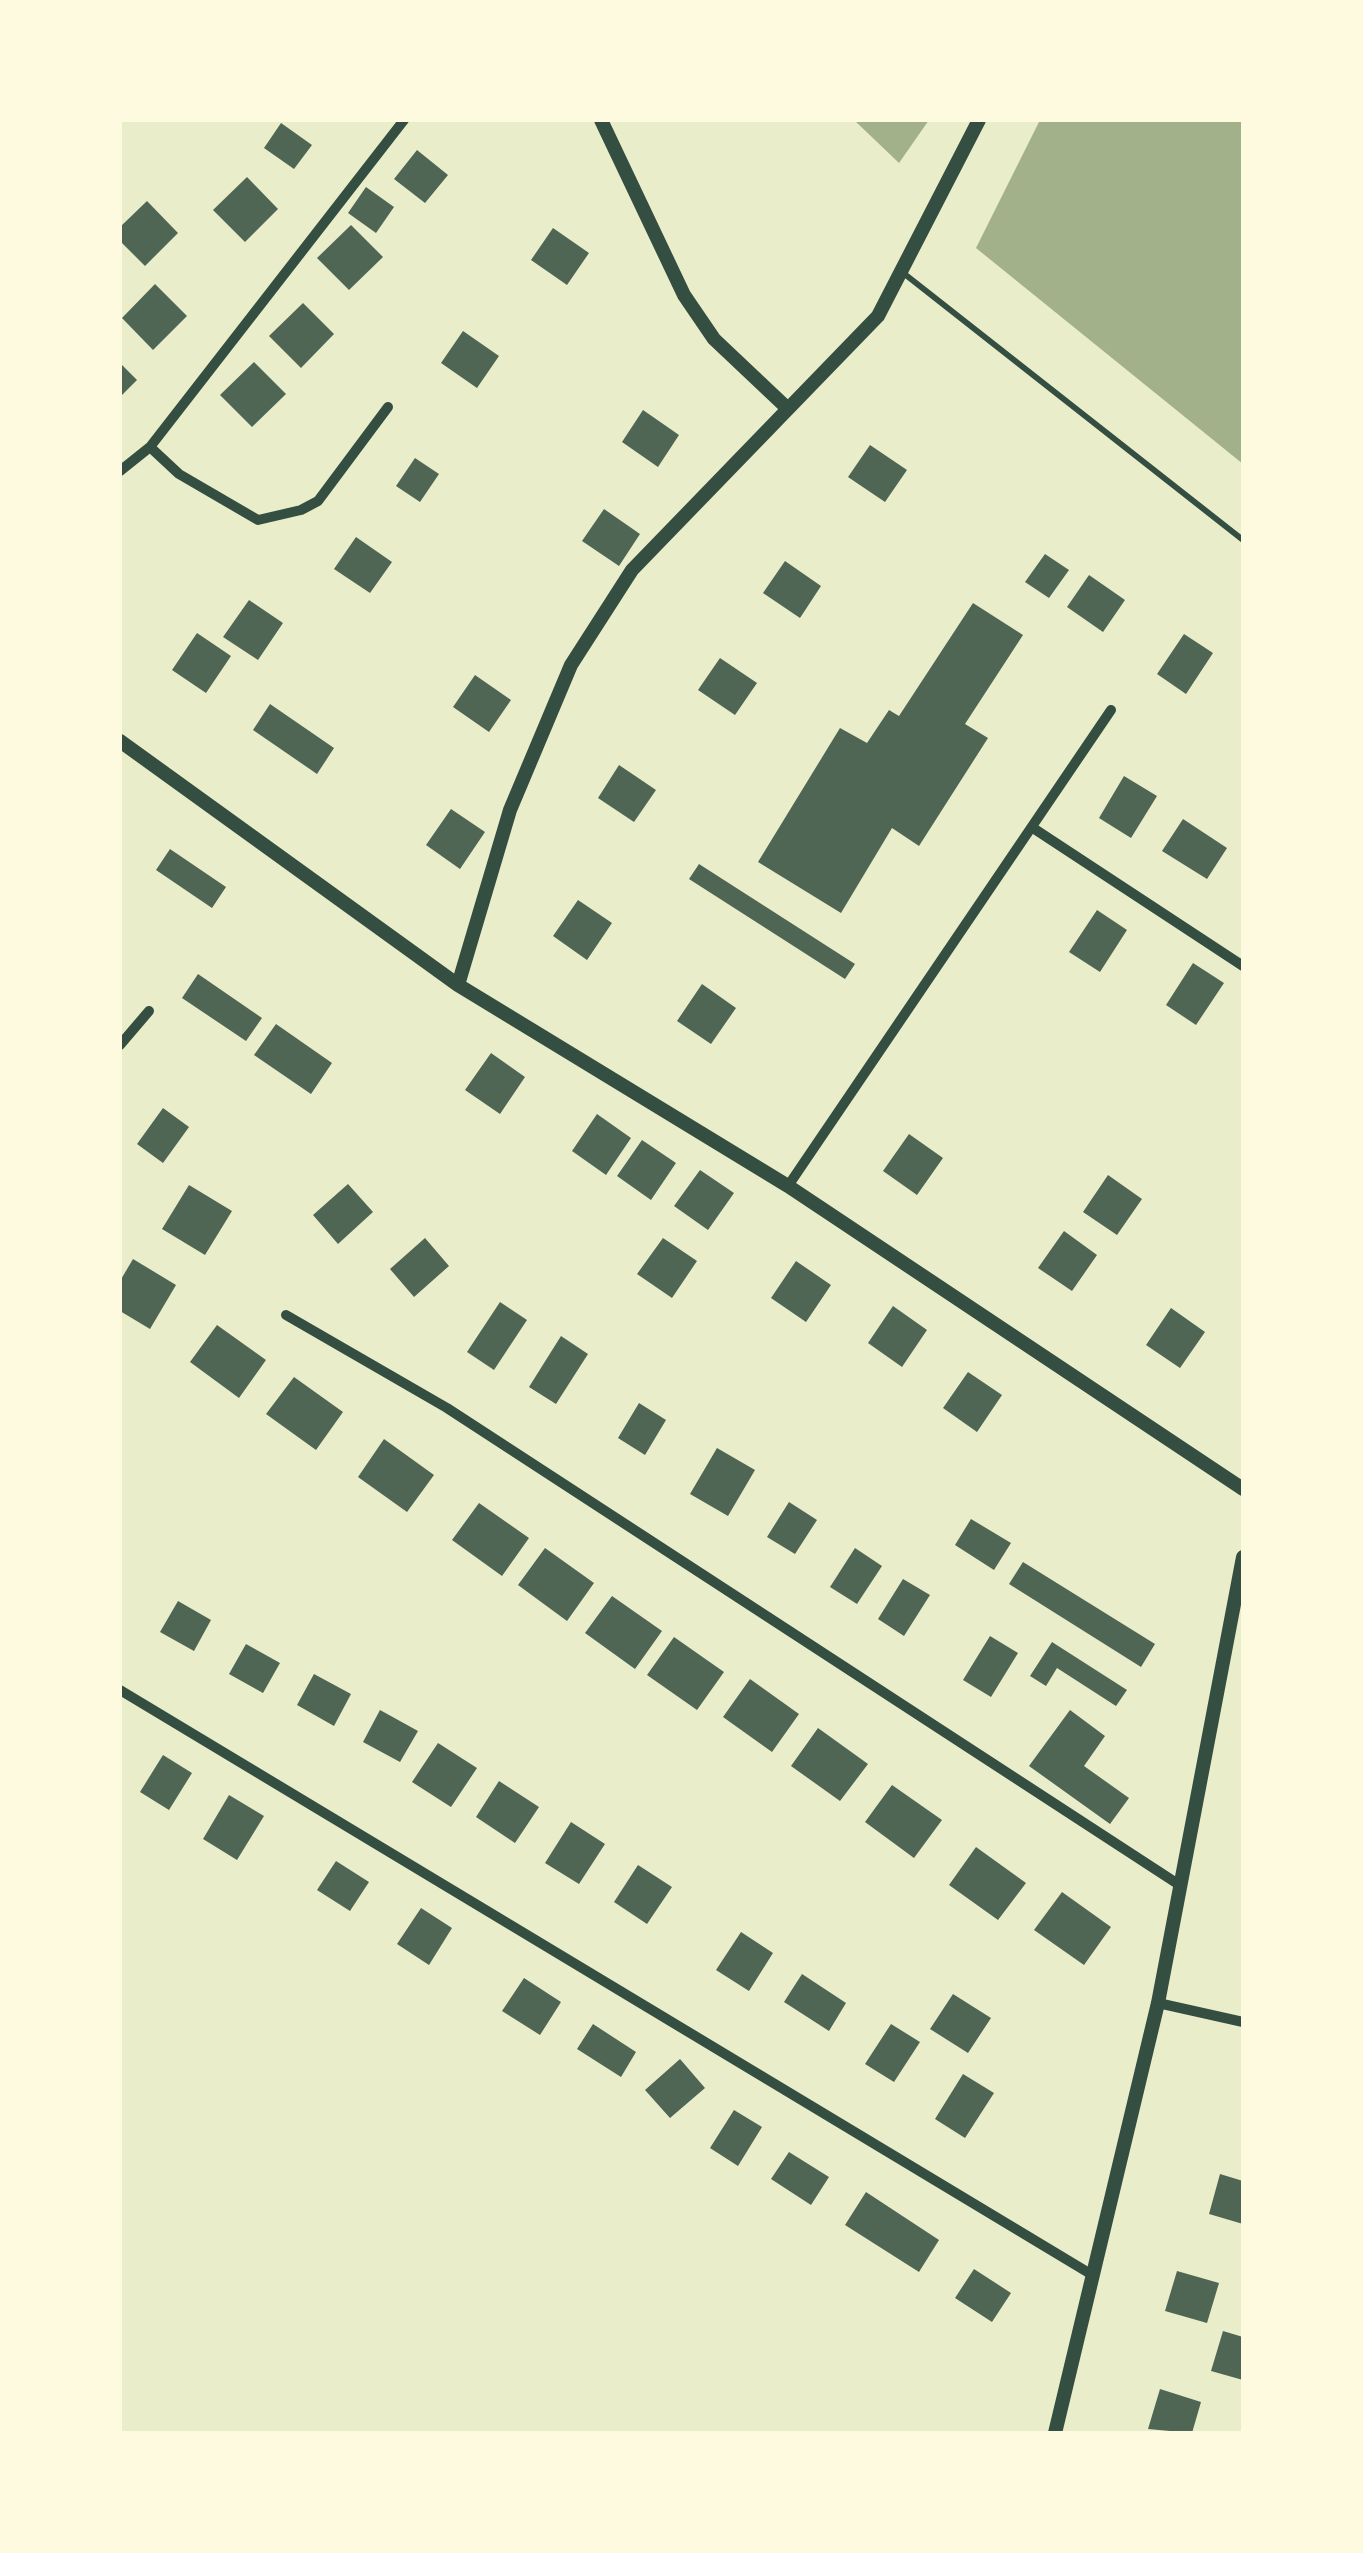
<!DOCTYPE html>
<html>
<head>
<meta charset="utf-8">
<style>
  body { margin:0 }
  #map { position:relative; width:1363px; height:2553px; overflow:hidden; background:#e9edc9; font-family:Overpass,sans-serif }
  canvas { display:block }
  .frame { position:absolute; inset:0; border:122px solid #fefae0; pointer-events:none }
</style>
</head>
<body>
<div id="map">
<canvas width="1363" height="2553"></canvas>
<div class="frame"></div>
</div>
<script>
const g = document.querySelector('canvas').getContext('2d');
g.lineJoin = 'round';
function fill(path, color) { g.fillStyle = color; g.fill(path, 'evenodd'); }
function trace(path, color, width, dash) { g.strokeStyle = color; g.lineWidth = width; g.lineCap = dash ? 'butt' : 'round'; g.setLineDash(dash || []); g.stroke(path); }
const water = new Path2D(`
  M854,120h75l-30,43z
  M1040,120h203v344l-267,-216z`);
const building = new Path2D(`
  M281,123l31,22 -18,24 -30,-21z
  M417,150l31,25 -23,28 -31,-24z
  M247,177l31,32 -33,33 -32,-32z
  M366,187l28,20 -18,26 -28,-20z
  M147,201l31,32 -33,33 -25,-25v-14z
  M351,225l32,32 -34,33 -32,-32z
  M553,228l36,25 -22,32 -36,-25z
  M155,284l32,32 -34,34 -31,-32z
  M303,303l31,31 -33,34 -32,-32z
  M463,331l36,25 -22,32 -36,-25z
  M254,362l32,32 -34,33 -32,-32z
  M120,363l17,17 -17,17z
  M643,410l36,25 -21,32 -36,-25z
  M870,445l37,25 -22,32 -37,-25z
  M415,458l24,16 -19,28 -24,-16z
  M604,509l36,25 -21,32 -37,-25z
  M356,537l36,25 -22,31 -36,-24z
  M1045,554l24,16 -20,28 -24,-16z
  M785,561l36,25 -21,32 -37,-25z
  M1089,575l36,25 -22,32 -36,-25z
  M249,600l34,23 -25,37 -35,-23z
  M973,603l50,32 -58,89 23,14 -69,108 -27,-18 -51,85 -83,-51 82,-134 27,15 22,-33 10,6z
  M197,633l34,23 -25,37 -34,-23z
  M1184,634l29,19 -27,41 -29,-20z
  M720,658l37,25 -22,32 -37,-25z
  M475,675l36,25 -22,32 -36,-25z
  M270,704l64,44 -17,26 -64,-44z
  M619,765l37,25 -22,32 -36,-24z
  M1124,776l33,20 -26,42 -32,-20z
  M451,809l34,23 -25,37 -34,-24z
  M1183,819l44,29 -20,31 -45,-28z
  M170,849l56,38 -14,21 -56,-38z
  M699,864l156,100 -10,15 -156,-100z
  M578,900l34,23 -25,37 -34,-24z
  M1097,910l30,20 -27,42 -31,-20z
  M1193,963l31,20 -28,42 -30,-20z
  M198,974l64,44 -16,23 -64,-43z
  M702,984l34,24 -25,36 -34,-23z
  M276,1024l56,39 -21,31 -57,-39z
  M491,1053l34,24 -25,37 -35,-24z
  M163,1108l26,19 -26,36 -26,-19z
  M597,1114l34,24 -25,37 -34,-24z
  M909,1134l34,24 -26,37 -34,-24z
  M642,1140l34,23 -25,37 -34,-24z
  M700,1170l34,23 -26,37 -34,-24z
  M1108,1175l34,24 -25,36 -34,-23z
  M348,1184l25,28 -35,32 -25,-29z
  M189,1185l43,26 -27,44 -43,-26z
  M1064,1231l33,24 -25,36 -34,-23z
  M425,1238l24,28 -35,31 -24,-28z
  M663,1238l34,23 -25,37 -35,-24z
  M133,1259l43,26 -26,44 -30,-18v-30z
  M796,1261l35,24 -25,37 -35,-24z
  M500,1302l27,18 -33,50 -27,-18z
  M893,1306l34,24 -25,37 -34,-24z
  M1171,1308l34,24 -25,36 -34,-23z
  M217,1325l49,35 -27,38 -49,-36z
  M561,1336l27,18 -32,50 -27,-17z
  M968,1372l34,23 -25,37 -34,-24z
  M294,1377l49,35 -27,38 -50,-36z
  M639,1403l27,17 -21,35 -27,-17z
  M384,1439l50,36 -27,37 -49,-35z
  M717,1448l38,22 -27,46 -38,-22z
  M789,1502l28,18 -22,34 -28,-17z
  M479,1503l50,35 -27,38 -50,-36z
  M971,1519l40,24 -17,27 -39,-25z
  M545,1548l49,35 -27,38 -49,-36z
  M855,1548l27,18 -25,38 -27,-17z
  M1023,1562l132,82 -14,23 -132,-83z
  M903,1579l27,16 -26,41 -26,-17z
  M612,1596l50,35 -27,38 -50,-36z
  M178,1601l33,19 -17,31 -34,-19z
  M990,1636l28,17 -27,44 -28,-17z
  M674,1637l50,35 -27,38 -50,-35z
  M1052,1642l75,48 -11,16 -59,-38 -11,18 -16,-10z
  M246,1644l34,19 -17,30 -34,-19z
  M314,1674l37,20 -17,32 -37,-21z
  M750,1679l49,35 -27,38 -49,-35z
  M380,1710l38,21 -18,31 -37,-20z
  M1070,1710l35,26 -21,30 45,32 -19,26 -81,-58z
  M818,1728l50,36 -28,37 -49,-35z
  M438,1743l39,25 -26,39 -39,-25z
  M163,1755l29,18 -23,37 -29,-18z
  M499,1781l40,26 -24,36 -39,-26z
  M892,1785l50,35 -28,38 -49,-36z
  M229,1795l35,21 -27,44 -34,-21z
  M571,1822l34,22 -26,40 -34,-21z
  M976,1847l50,36 -28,37 -49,-35z
  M336,1861l33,21 -19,29 -33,-21z
  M638,1865l34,22 -25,37 -33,-22z
  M1062,1892l49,35 -27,38 -50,-35z
  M421,1908l31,20 -23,37 -32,-21z
  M741,1932l32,21 -24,38 -33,-21z
  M802,1974l44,29 -17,28 -45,-29z
  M524,1978l37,24 -21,33 -38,-24z
  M953,1994l38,24 -23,35 -38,-24z
  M593,2024l43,28 -15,25 -44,-28z
  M891,2024l29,18 -26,40 -29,-18z
  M680,2059l25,29 -35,30 -25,-28z
  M963,2074l31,19 -29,45 -30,-19z
  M734,2110l28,17 -24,39 -28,-18z
  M789,2152l40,25 -18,28 -40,-26z
  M1220,2174l23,7v43l-34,-10z
  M866,2192l73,48 -20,32 -74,-47z
  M974,2269l37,24 -19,29 -37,-24z
  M1177,2271l42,12 -12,40 -42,-12z
  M1223,2331l20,6v43l-32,-9z
  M1160,2389l41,13 -9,31 -44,-4z`);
const service = new Path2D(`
  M902,272l341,268`);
const minor = new Path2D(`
  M150,447l29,27 79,46 43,-10 17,-9 70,-94
  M120,471l30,-24 254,-327
  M1033,828l210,138
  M120,1045l29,-34
  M788,1186l323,-476
  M286,1315l161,93 734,478
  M120,1690l974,586
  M1158,2003l85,19`);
const tertiary = new Path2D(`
  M601,120l83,175 30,44 73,69
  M120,741l338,244 330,201 455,303
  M458,985l52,-175 61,-145 61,-95 246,-254 101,-196
  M1055,2433l103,-430 85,-446`);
fill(water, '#a3b18a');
fill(building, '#4f6655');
trace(service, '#344e41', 6);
trace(minor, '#344e41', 10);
trace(tertiary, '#344e41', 14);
</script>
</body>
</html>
